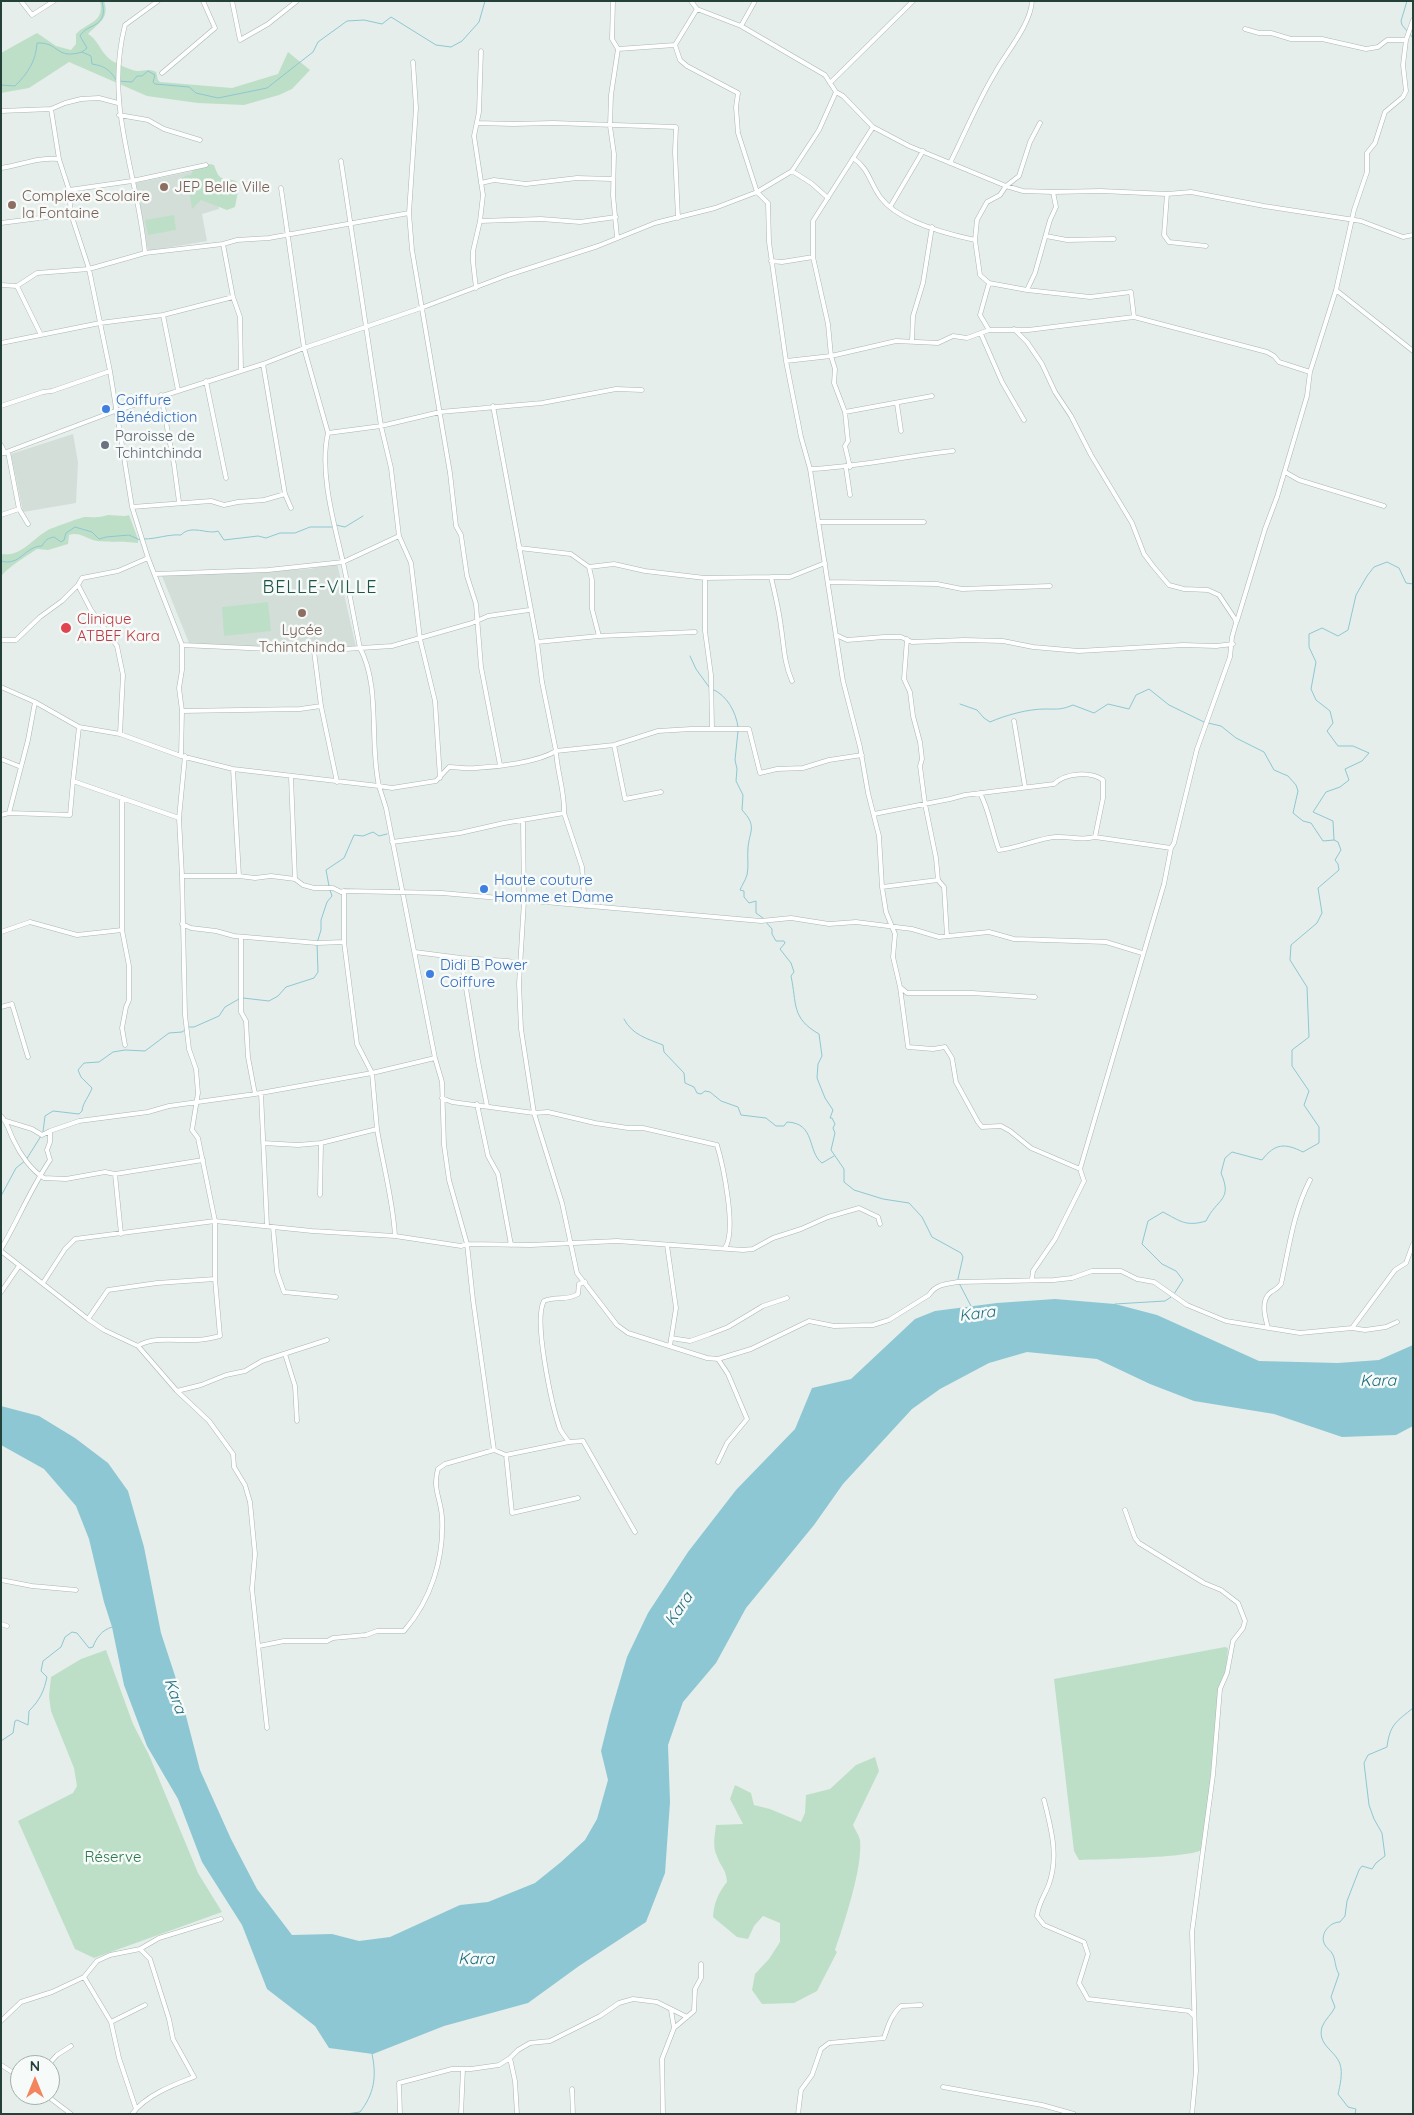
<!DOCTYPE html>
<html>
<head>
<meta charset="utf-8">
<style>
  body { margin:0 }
  #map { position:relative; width:1414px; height:2115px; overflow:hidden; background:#e5eeea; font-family:Quicksand,sans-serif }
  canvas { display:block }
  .frame { position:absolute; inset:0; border:2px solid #234139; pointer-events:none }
  .north { position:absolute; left:10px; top:2055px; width:50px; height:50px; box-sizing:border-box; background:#f6faf8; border:1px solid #a2b0ac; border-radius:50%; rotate:0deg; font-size:14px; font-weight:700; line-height:20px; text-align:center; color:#234139 }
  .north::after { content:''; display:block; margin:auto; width:18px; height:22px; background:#f3855e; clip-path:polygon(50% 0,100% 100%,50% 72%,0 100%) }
</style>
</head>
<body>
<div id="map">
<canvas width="1414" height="2115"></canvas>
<div class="frame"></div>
<div class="north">N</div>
</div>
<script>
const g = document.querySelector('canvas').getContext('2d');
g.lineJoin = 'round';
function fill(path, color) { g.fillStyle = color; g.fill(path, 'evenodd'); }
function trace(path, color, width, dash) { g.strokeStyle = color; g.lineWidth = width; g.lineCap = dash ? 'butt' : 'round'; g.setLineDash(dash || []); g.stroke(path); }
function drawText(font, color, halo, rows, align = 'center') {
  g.font = font + ' Quicksand,sans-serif'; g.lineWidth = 5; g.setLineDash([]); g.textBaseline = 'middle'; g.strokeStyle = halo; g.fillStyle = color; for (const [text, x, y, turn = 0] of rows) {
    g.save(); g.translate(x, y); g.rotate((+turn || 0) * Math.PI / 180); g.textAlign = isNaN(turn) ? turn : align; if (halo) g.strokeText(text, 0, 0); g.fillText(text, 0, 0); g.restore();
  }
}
const built = new Path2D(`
  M212,167l7,42 -17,5 5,27 -59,10 -12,-68z
  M73,434l5,28 -2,41 -53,9 -12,-58z
  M337,563l19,84 -41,2 -126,-6 -27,-67 148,-7z`);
const green = new Path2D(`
  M100,1h4c6,18 -6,22 -16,33 11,6 13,21 26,28 6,3 16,8 23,9 7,0 12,-3 19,1l2,8 2,2 72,6 46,-14 10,-22 22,18 -18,19 -13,6 -35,10 -46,-2 -51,-7 -78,-34 -40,26 -28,5v-40l36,-20 19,13 15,4 5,-6v-10c11,-12 29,-11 24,-33z
  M210,164l4,1c6,17 7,12 22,16l3,5 -4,21 -8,3 -26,-10 -9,9 -2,-13 -9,-5c-3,-9 0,-16 10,-16l2,-5z
  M174,215l2,15 -28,5 -3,-15z
  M108,515l17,1 4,-1 9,24v4c-13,-2 -36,0 -45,-3 -9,-3 -15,-8 -24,-5l-1,9 -20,6 -11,-1c-9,6 -32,20 -36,28v-23c21,3 31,-15 47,-24 4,-2 34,-13 37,-13 9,0 14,1 23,-2z
  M268,602l3,29 -47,5 -2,-29z
  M1225,1647l3,1 -2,23 -7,16 -10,106 -8,57c-11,8 -101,9 -122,10l-5,-9 -20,-172z
  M106,1650l27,74 16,31 49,118 24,39 -128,46 -19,-9 -57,-128 55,-28 4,-7 -3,-18 -23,-57 -2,-15 2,-19 30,-18z
  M875,1757l4,14 -26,54c2,5 6,10 7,15 3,27 -16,83 -25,110l2,2 -20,39 -23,12 -32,1 -10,-14 3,-16 14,-15 11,-17v-19l-17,-7 -9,10 -6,13 -11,-2 -24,-20c1,-14 5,-24 14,-35 -1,-14 -6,-14 -10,-26 -5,-10 -2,-21 -1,-31l27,-1 -13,-25 5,-14 16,8 3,12 16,4 31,13 4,-9 1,-18 24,-6 26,-24z`);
const water = new Path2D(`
  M1055,1299l60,5 42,11 102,46 79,2 41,-3 34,-15v81l-17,9 -54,2 -68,-23 -80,-13 -44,-17 -53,-25 -70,-7 -38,11 -49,26 -28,20 -69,75 -29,41 -68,83 -30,55 -33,39 -15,43 2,57 -5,71 -19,49 -67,44 -51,37 -84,23 -71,28 -44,-6 -14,-22 -48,-37 -25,-64 -40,-63 -24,-63 -31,-53 -23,-61 -12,-58 -8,-25 -15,-63 -13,-33 -32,-37 -43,-24v-39l38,10 36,22 33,25 20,28 16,56 17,86 17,52 22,85 31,69 26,50 35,46 40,-1 27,7 31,-4 70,-32 28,-3 47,-19 26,-21 24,-22 12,-21 11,-39 -7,-29 9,-36 17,-58 21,-44 40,-61 48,-62 59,-61 17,-41 39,-9 64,-60 20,-8 62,-8z`);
const stream = new Path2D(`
  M1407,1l-6,20 1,4 11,13
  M82,52l5,-4 -7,-12c8,-14 29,-7 22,-35
  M1,85l14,1c13,-13 21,-25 22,-43 23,-1 18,17 45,9l9,4 1,8c13,2 18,6 25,17l15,1 5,-6h5l6,-5 7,4 -2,7 2,2 34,3 7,6 22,5 49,-10 46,-36 5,-10 29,-21 17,-1 18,4 9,-7 45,28 15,2 11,-6 17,-19 6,-21
  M336,525l9,2 18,-11
  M144,539c13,0 24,-5 37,-4 10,-11 27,0 37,-4l6,9 34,-4 8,2 14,-5h15l15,-6h22
  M1,561c19,6 24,-15 41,-15 3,-6 6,-8 12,-9l7,5 3,-2 2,-7 9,-6 17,5 7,7 7,-2 23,-2 11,5
  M690,656l6,13 13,18
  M712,689c15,6 24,23 26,38
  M960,704l17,6 7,8 6,4c16,-7 38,-13 55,-13 13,0 16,1 28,-4l21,8 14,-9 21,5 7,-14 13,-6 20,16 35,17
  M1208,723l13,3 15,12 28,14 10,18 14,6 8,9 2,6 -5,22 10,8 8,2 12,18 11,-1
  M738,731l-3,29 2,9 -1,12 7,14 -1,15c15,16 8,20 6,37 -1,10 1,19 -1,28 -2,6 -5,10 -7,15l4,1v6l5,6 7,-2v12l7,5
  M329,886l-3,-16 18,-12 10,-23 9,1 10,-4 6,4 8,-2
  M765,921l7,8v5l4,7h8l1,2 -5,6 11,14 3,9 -3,4c6,28 0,42 28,58l3,22 -4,8 -1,14 8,20 8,12 -3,8h2l3,6 -2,4 2,5 -4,17 13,19v13l10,8 29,9 26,4 13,14 10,20 29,16 2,4 -5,22
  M243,998l26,3 9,-5 8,-9 28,-9 4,-6 -1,-29 4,-13v-10l6,-18 5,-6 -2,-6
  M624,1019c8,16 24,20 39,26l1,7 20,21 1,10 9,4 3,6 4,1 4,-3 5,1 11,9 17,6 3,8 25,3 10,8h8l3,-4c29,1 20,30 35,41l12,-7
  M187,1027h7l25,-11 6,-9 14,-8
  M43,1132l2,-16 8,-5 26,3 3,-3c1,-9 7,-14 10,-23l-11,-11 -3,-7 6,-7 15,-1 14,-10 12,-2 20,1 24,-18 13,-1 3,-2
  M1,1196l15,-28 10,-8 15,-24
  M959,1283l12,23
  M1174,1294l9,-14 -7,-9 -14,-7 -20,-20 6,-23 15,-9c17,9 23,15 43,9 11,-23 27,-20 15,-48l4,-15 7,-6 30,8c13,-17 23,-17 41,-8l16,-9v-16l-15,-22 5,-14 -17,-25v-16l17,-13 -2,-50 -17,-27 1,-15 26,-22 5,-10 -4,-25 21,-18 -1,-6 -3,-4 6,-10 -3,-8 -4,-2 -1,-19 -20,-9 13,-20 14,-5 9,-7 -4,-11 17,-8 7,-8 -16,-7h-15l-11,-15 6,-8 -3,-12 -14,-11 -5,-11 5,-27 -7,-15v-13l13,-6 16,8 10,-6 8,-35 11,-19 7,-9 13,-5 12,6 7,15 7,1
  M1115,1304l50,-3 6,-4
  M1,1741l12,-8 2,-12 2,-1 11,5 1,-14c11,-11 15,-20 18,-34l-6,-6 2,-10 18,-14 4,-10 7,-5 5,1 12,15 4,-1c3,-9 9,-17 19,-20
  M322,2114h3
  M346,2114l14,-2c14,-18 17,-35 12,-58
  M1355,2114l1,-5 -8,-2 -10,-13c2,-8 5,-21 2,-30 -5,-14 -23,-19 -18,-37 3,-8 10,-13 13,-20l-4,-10 8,-23c-4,-6 -3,-12 -6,-19 -2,-5 -6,-6 -8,-10 -6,-10 4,-23 15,-23l5,-6 2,-15 12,-31 3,-4 10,3 4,-6 9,-7 -3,-23 -8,-14 -5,-14 -5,-42 4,-8 19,-8c3,-23 9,-25 26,-39`);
const minor = new Path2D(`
  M21,1l11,14 22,-14
  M232,1l8,39 28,-16 29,-23
  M613,1l-1,38 6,10 -7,46 -1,31 4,28 -1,41 4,42
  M691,1l6,8 44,17 84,49 11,17 7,4 30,31 36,19 97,40 17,5 30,1 48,-1 66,3 24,-2 73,14 97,15 42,16 10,-2
  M741,26l14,-25
  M1245,29l14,4h12l20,6h31l44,10 12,-2 9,-7h19
  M675,45l5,15 7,6 51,27 -2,14 2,26 19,59 11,11 1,39 17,119 15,76 9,32 33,212 17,66 8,46 11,43 3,51 4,25 9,22 -2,23 7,30 7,6h65l63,4
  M675,45l22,-36
  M618,49l57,-4
  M413,62l3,46 -7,105 3,37 38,223 6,53 5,9 6,41 9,28 5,63 19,98
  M162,73l53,-45 -12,-27
  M830,83l83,-82
  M51,109l8,50
  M1,111l50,-2 14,-6 16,-4 18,-1 19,5
  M119,115l29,5 16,9 36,11
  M477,123l36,1 40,-1 123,4 -1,25 3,66
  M1040,123l-10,19 -11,34 -13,10 -6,9 -13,7 -10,18 -2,20 5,35 9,8 38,7 63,7 41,-5 3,25
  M853,158c16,10 17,26 28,40 18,24 66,36 94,42
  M950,163c15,-30 28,-62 45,-90 11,-20 36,-49 37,-72
  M1,168c20,-3 37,-11 58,-9l10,31 2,24 18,55 21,102 22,136 16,51 34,87 132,6 78,-5 80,-23 16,-7 41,-6
  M792,171l19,12 17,15
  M481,183l13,-3 32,4 51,-6 35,1
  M281,188l23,160 24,85 53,-7 59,-14 102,-9 74,-14 26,1
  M69,190l63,-9 74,-16
  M1167,194l-3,41 5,7 37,4
  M890,207l33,-56
  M480,221l61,-2 39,3 36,-5
  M1,223l70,-9
  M1046,236l21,4 47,-1
  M223,244l10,53 7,20 1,53
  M145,253c-7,-80 -41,-146 -20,-228l33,-24
  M771,261l11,1 31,-5
  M1,285l16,1 20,-13 52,-4 56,-16 78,-9 14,-4 32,-2 140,-25
  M17,286l24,49
  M476,288l-3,-26v-11l7,-30 3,-26 -9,-59 5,-24 2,-61
  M1027,290l8,-17 15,-53 6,-13 -3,-15
  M1336,290l77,61
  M163,315l15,75
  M1014,329l13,13 15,22 13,28 16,24 20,39 41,68 12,31 9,12 16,19 15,4 24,1 11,5 16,24 1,4 -4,14 -2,20 -33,92 -23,94 -3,5 -7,36 -84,285 4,12 -29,58 -22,32 -1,8
  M989,330l-9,-15 9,-32
  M981,334l21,48 22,38
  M912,341l1,-25 10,-33 9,-56
  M1,343l99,-20 63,-8 70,-18
  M786,361l45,-5 65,-15 42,2 15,-7 14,2 22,-8h39l106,-13 133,35 7,4 5,6 31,10
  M263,364l22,130 6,14
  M206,381l20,97
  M161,395l13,70 5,37
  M897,404l4,27
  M1,406l42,-14 9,-1 58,-20
  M493,406l44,236 5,40 14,69c1,21 9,41 8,62l18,54 3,39
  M845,412l87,-16
  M328,433c-9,39 6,90 15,129 6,28 11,57 17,86 21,39 9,95 19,138l13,2 44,-7 13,-14c9,0 18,2 27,1 22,-1 62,-6 80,-17l58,-6 44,-14 33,-2h58l11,44 17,-4 26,-1 26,-8 33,-5
  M1,445l4,8
  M8,452l11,57 9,15
  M1,454l114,-43 148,-47 41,-16 117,-40 87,-33 90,-29 57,-23 60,-15 42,-16 35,-21 27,-41 17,-38
  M850,467l-5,-21 3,-5 -3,-29 -11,-29 1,-14 -4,-13 -3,-32 -15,-67v-36l60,-94
  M846,468l4,27
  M810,469c49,-2 95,-13 143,-18
  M1285,472l14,8 85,26
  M132,507l79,-6 13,4 14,-3 26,-2 21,-6
  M1,515l18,-6
  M819,522h105
  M399,536l12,27 9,76 15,62 5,77
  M519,548l52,6 18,13 3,13v29l7,27
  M589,567l25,-3 31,7 60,7 66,-1h19l35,-14
  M155,574l113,-4 75,-8 56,-26 -8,-68 -10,-42 -40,-265
  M771,577c4,17 8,33 10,50 3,19 3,36 11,54
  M705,578v53l6,44 1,54
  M829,582l108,2 25,5 88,-3
  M1237,621l28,-92 12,-32 30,-101 3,-24 26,-82 18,-80 13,-38v-19l8,-10 10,-31 18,-15 3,-6 -3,-26 3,-25 7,-20
  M836,635l11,5 37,-3h17l11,5 52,-2 39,1 30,6 46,4 104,-6 33,1 17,-2
  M1,640h15l24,-23 22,-16 16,-16
  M537,642l62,-6 96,-4
  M314,651l7,55 16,76
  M1,687l34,15 44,25 41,7 61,22 52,13 146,17 7,22 49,250 7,24 2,63 5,35 18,64 6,56 21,150 12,5 63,-13 14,-1 52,91
  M182,711l118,-2 21,-3
  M1014,721l11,66
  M79,727l-6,54 106,37
  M120,734l3,-59 -6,-29 -26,-36 -13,-25 4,-7 36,-7 30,-13
  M614,745l11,54 36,-7
  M181,756l1,-45 -3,-23 3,-18v-25
  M1,759l20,8
  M233,769l6,107
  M291,777l4,102
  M980,793c9,17 12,38 19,57 19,-2 40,-12 57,-13 15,-1 24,4 39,0l76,11
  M122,798v132l7,36v34l-3,7 -4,21 3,17
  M9,813l61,2 3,-34
  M874,814l76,-15 15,-4 89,-11c11,-11 36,-13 49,-4v18l-8,39
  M1,815l8,-2 19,-73 7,-38
  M523,821l1,80 -5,83 2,45 13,84 28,90 15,70 40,52 11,8 79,25 11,1 33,-10 58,-28 25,5 39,-1 16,-5 40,-25c7,-11 17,-11 29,-13l96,-2 18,-2 20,-7h29l16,8 17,3 33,23 39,16 74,12 52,-5 13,2 21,-3 11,-5
  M392,842l68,-9 44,-10 60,-10
  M182,876h57l16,2 16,-2 24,3 8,6 11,3h19l8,4 3,-1
  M938,880l6,7 3,49
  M882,887l56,-7 -2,-22 -11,-54 -5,-38 2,-7 -2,-17 -7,-26 -3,-24 -6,-13 3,-40
  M182,924l9,4 25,3 18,5 83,7 27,-1
  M1,932l29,-10 47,13 45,-5
  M241,937v75l5,9 2,36 7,37
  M415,952l46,6 47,3 11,3
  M461,958l17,103 9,45
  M900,987l8,60 25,2 12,-2 7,11 4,24 22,40 4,5 19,-1 9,5 21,17 49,21
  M1,1007l11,-3 16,53
  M261,1093l6,133
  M442,1098l10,4 82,11 14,-1 47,11 33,5h15l74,17c6,20 20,86 8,103
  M477,1104l11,52 10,18 13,71
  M1,1116c7,7 8,16 13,25 6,13 17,29 30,37l22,1 39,-7 10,2 88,-14
  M6,1121l26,8 10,6 8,-4
  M377,1129c6,36 16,71 18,107
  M263,1143l35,2 23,-2 56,-14 -5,-56 -15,-29 -13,-102v-51l98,2 319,28 30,-3 38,6 27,-2 56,7 27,8 50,-5 25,7 92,3 36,11
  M115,1174l6,60
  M320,1195l1,-52
  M273,1227l4,45 7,20 52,5
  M667,1245l9,63 -6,38
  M1,1249c17,-29 30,-61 49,-89l-3,-10 3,-8v-11l29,-10 69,-9 21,-6 86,-12 117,-21 63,-15
  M1,1251l87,68 16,11 34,16 39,45 32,30 24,33 1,13 11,18 5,17 5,52 -3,35 15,139
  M43,1283l22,-34 10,-10 140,-18 97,10 83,5 66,10 6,-2 64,1 86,-4 126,9 10,-1 20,-11 28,-9 27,-12 31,-9 19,9 2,7
  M1,1292l18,-26
  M88,1319l20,-29 49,-7 58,-4
  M1268,1328c-3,-11 -8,-28 3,-36 5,-3 6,-3 10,-8 8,-36 12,-71 29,-104
  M1352,1328l43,-58 11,-7 7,-19
  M671,1338l19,3 20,-7 18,-7 35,-21 24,-8
  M138,1346c15,-10 41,-5 58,-6 8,0 16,-2 24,-4l-5,-57v-58l-17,-83 -6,-8 6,-37 -2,-24 -7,-20 -4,-34 -3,-139 -3,-58 6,-62
  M285,1354l10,32 2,35
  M718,1359l10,15 19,45 -20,24 -9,19
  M177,1391l24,-6 25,-10 19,-4 17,-10 65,-21
  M569,1442c-3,-4 -7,-9 -9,-13 -8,-23 -27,-109 -16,-128 12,-5 23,0 34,-7l1,-10 6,-2
  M506,1455l6,58 66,-15
  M1125,1510l10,28 4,5 65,40 17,7 17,13 7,18 -2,7 -10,13 -6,32 -7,16 -7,86 -21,157 4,139 -4,43
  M1,1580l31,6 44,4
  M1,1624l6,2
  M259,1646l25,-5h43l6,-3 33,-3 11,-4h27c27,-31 40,-72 38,-113 -1,-20 -10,-29 -4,-49l7,-5 49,-14
  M1044,1800c7,28 15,56 5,84 -4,11 -11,20 -12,32l7,9 40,17 4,12 -9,29 9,16 101,12 5,5
  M84,1977l27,45 8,36 17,51
  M1,2021l20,-19 31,-10 32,-15 13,-16 13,-6 30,-6 19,-11 62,-19
  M111,2022l34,-17
  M674,2028l20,-17 1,-22 6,-11v-14
  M510,2058l5,23 2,33
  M1,2065l19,12
  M48,2065l9,-10 14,-9
  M943,2087l99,18 32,9
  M572,2089l1,25
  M46,2095l25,19
  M132,2114c14,-19 41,-29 62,-37l-21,-38 -4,-20 -19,-60 -10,-10
  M400,2114l-1,-31 53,-14h19l28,-4 11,-7 8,-8 12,-7 20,-2 50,-25 19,-13 14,-4 24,3 30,15
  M461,2114l2,-45
  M663,2114l-1,-55 12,-31 -3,-18
  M798,2114l3,-24 11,-15 9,-26 8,-6 55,-5c4,-12 7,-23 17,-32l20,-1`);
const markers = [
  [164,187,5,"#8d6e63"],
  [12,205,5,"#8d6e63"],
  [106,409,5,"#3f7fe0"],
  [105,445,5,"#6b7280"],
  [302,613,5,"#8d6e63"],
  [66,628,6,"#e0444e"],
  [484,889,5,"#3f7fe0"],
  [430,974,5,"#3f7fe0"]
];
const educationNames = [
  ["JEP Belle Ville",174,187],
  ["Complexe Scolaire",22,196],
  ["la Fontaine",22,213],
  ["Lycée",302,630,"center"],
  ["Tchintchinda",302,647,"center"]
];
const shopNames = [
  ["Coiffure",116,400],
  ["Bénédiction",116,417],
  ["Haute couture",494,880],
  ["Homme et Dame",494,897],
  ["Didi B Power",440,965],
  ["Coiffure",440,982]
];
const worshipNames = [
  ["Paroisse de",115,436],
  ["Tchintchinda",115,453]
];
const healthNames = [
  ["Clinique",77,619],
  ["ATBEF Kara",77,636]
];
const parkNames = [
  ["Réserve",113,1857]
];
const waterNames = [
  ["Kara",977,1314,-7],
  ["Kara",1378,1381,-1],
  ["Kara",679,1609,-56],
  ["Kara",175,1696,71],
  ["Kara",476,1959]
];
const quarterNames = [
  ["BELLE-VILLE",320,588]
];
fill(built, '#d3ded9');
fill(green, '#bedfc7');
fill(water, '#8dc7d3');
trace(stream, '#8dc7d3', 1);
trace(minor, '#a7b7b1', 5);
trace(minor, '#fff', 4);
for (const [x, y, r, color] of markers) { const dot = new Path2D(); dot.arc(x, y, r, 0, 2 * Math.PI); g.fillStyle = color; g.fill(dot); trace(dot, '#f6faf8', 2); }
drawText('15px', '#785e54', '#f6faf8', educationNames, 'left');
drawText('15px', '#366cbe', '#f6faf8', shopNames, 'left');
drawText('15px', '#5b616d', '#f6faf8', worshipNames, 'left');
drawText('15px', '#be3a42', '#f6faf8', healthNames, 'left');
drawText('15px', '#2d784b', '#f6faf8', parkNames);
drawText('italic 16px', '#1c6c7e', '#f6faf8', waterNames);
g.letterSpacing = '1px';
drawText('18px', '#1f5347', '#f6faf8', quarterNames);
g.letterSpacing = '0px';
</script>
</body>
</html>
